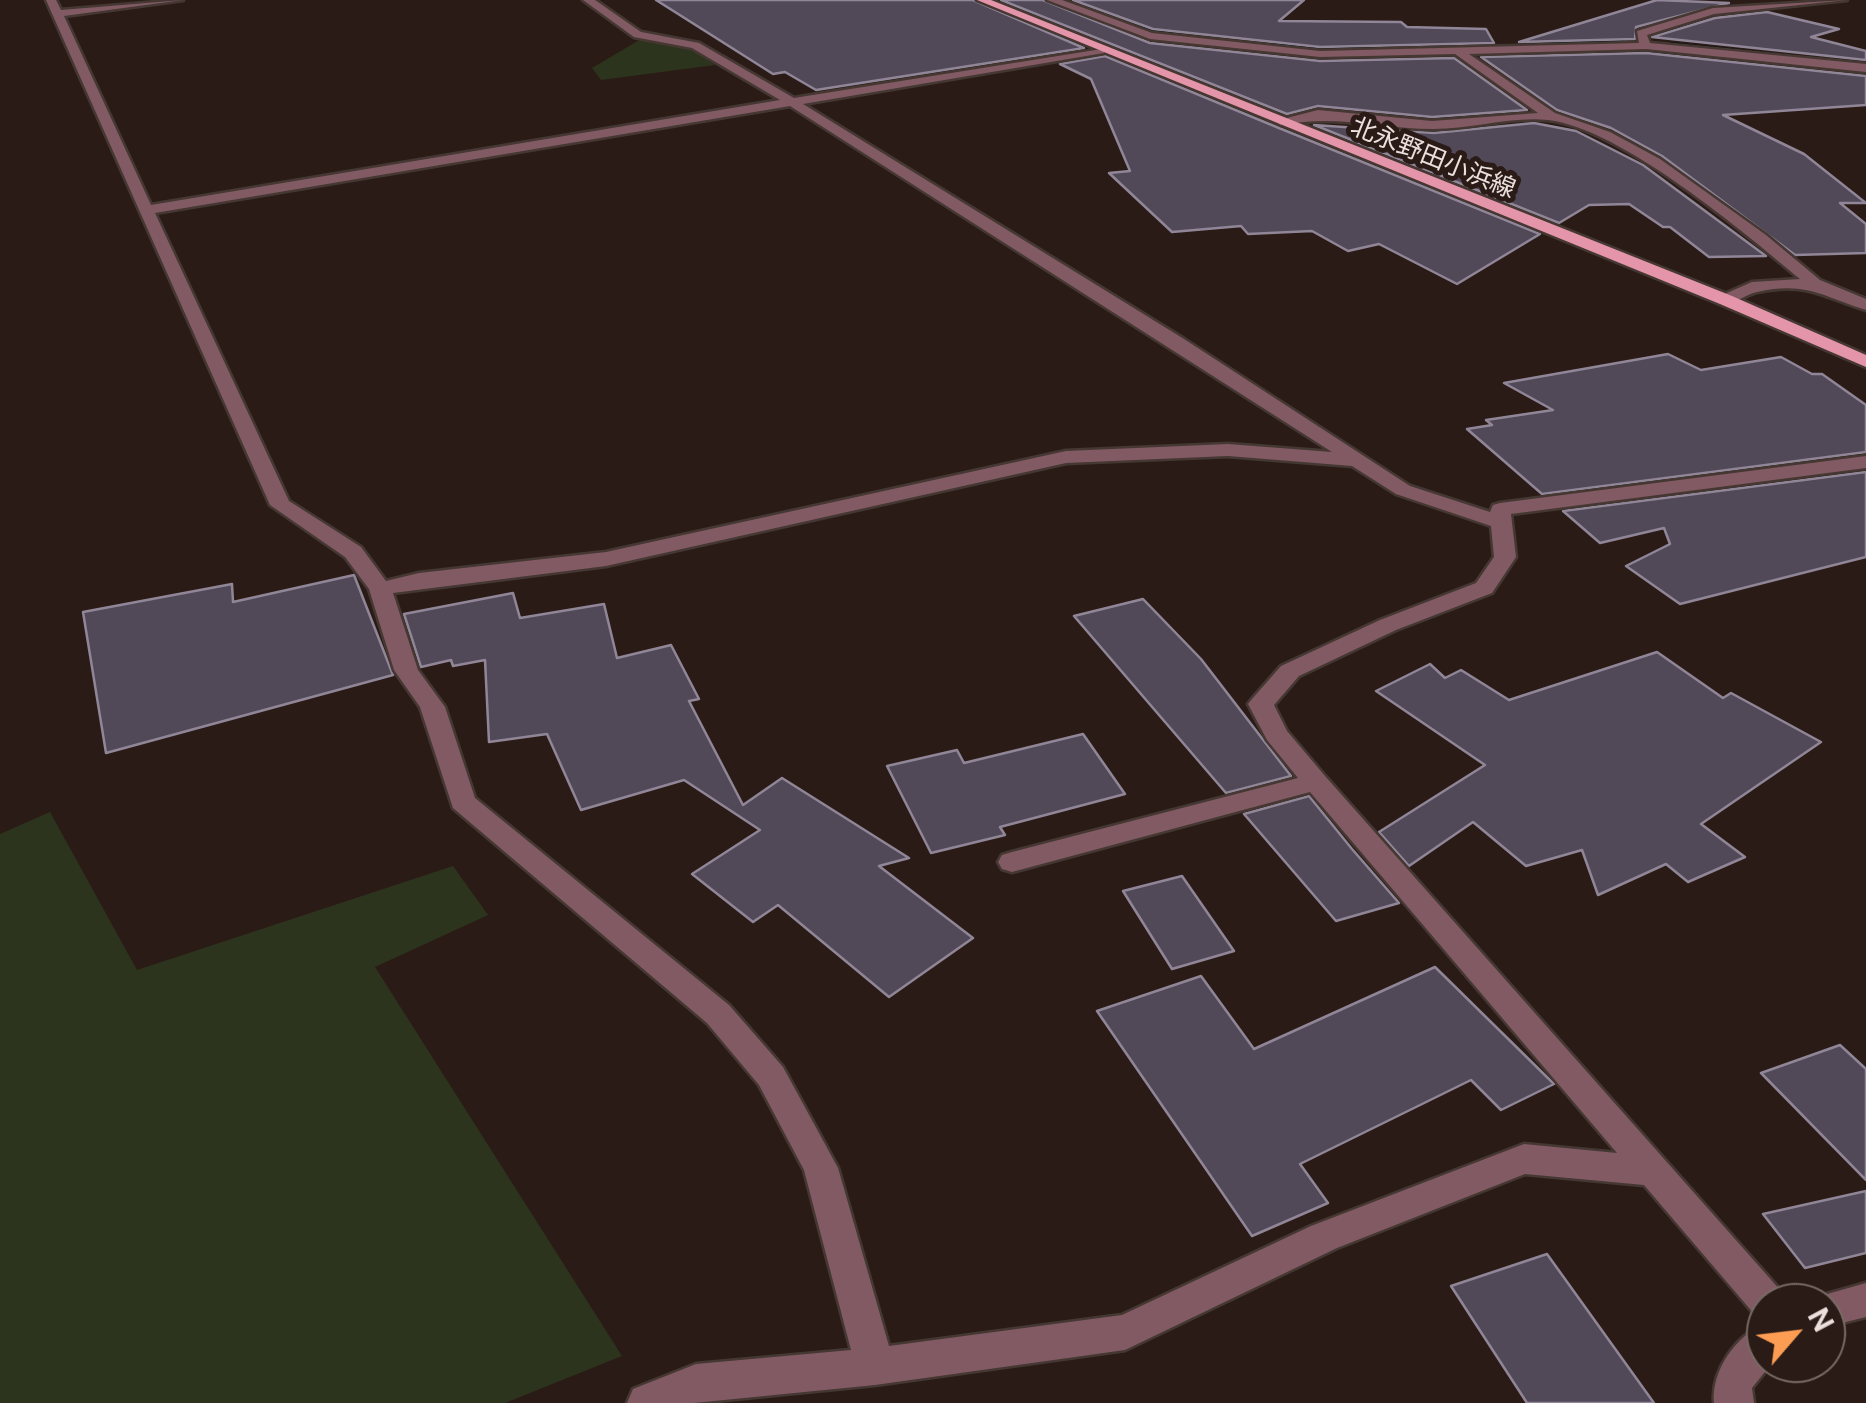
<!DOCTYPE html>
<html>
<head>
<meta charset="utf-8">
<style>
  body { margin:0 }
  #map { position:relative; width:1866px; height:1403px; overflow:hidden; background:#2a1b16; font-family:"Public Sans",sans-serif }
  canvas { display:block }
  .north { position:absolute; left:1746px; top:1283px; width:100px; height:100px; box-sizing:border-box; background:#2a1b16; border:2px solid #776a65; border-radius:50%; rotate:62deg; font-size:28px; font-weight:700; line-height:40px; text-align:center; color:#ebe0dc }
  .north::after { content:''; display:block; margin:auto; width:35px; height:45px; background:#fc9d53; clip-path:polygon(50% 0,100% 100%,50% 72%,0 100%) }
</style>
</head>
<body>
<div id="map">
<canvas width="1866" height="1403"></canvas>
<div class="north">N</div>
</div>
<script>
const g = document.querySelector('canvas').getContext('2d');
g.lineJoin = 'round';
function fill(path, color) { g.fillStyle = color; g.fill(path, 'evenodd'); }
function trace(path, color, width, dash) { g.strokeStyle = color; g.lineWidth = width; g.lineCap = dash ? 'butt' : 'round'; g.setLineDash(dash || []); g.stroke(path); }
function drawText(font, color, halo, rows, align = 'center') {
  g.font = font + ' "Public Sans","Noto Sans JP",sans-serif'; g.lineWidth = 10; g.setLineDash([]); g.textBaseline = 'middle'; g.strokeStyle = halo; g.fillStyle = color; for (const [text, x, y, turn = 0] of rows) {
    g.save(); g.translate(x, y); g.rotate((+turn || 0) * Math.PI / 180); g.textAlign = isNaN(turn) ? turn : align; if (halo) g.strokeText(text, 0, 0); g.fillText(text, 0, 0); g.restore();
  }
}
const green = new Path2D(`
  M641,39l47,8 27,18 -114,15 -9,-12z
  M50,812l87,158 316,-104 35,49 -113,52 247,389 -117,47h-505v-569z`);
const stream = new Path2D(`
  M1117,21l83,17 4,2 -4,2 -86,-17z
  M1622,38l3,4 -165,8 -4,-2z
  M1242,42l157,5 4,2 -4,2 -154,-5z
  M1671,42l195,20v4l-198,-20z`);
const building = new Path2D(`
  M656,0h317l111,48 -268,42 -31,-18 -12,2z
  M1001,0h42l107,43 170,18 134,-3 73,52 -95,7 -114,-11 -31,8z
  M1073,0h231l-25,21 122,1 6,5 79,2 8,14 -174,4 -167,-18z
  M1657,0l72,3 -93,24 -1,12 -116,3z
  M1767,12l72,17 -28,8 55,14v9l-214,-23 63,-19z
  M1646,53l220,23v29l-143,10 81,39 62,49h-26l26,21v29l-71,2 -133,-99 -51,-28 -54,-18 -76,-53z
  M1105,56l174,72 261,106 -83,50 -78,-40 -31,7 -36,-20 -64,3 -7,-8 -69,6 -63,-59 21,-2 -39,-92 -31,-15z
  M1534,123l42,8 67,34 123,91 -57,1 -39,-30h-7l-34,-23 -40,1 -30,18 -245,-98 120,8z
  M1668,354l33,16 80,-13 31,17h10l44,31v47l-324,42 -75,-65 25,-4 -6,-5 67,-10 -49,-27z
  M1866,472v85l-186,47 -54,-38 44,-22 -6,-16 -64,15 -37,-32z
  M354,575l39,100 -287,78 -23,-141 149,-28 1,18z
  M513,593l7,25 84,-14 13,54 54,-13 28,54 -10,2 54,104 39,-27 127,80 -30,8 94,72 -84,59 -111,-92 -25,17 -61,-48 68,-44 -76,-50 -103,30 -34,-76 -58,8 -4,-82 -32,6 -2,-6 -30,7 -17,-53z
  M1143,599l58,60 90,117 -65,17 -152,-177z
  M1657,652l66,46 8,-5 90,49 -120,82 44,33 -57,25 -22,-18 -68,31 -16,-45 -56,16 -53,-44 -64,44 -30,-34 106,-67 -109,-74 54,-27 15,14 16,-8 48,30z
  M1083,734l42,60 -125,33 5,8 -74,18 -44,-87 70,-16 7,13z
  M1309,796l43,53 47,54 -63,18 -92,-107z
  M1182,876l52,75 -62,18 -49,-78z
  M1435,967l119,117 -53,26 -30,-30 -171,84 28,39 -76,33 -155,-225 104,-35 53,73z
  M1840,1045l26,24v111l-105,-107z
  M1866,1191v62l-61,15 -42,-54z
  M1547,1254l107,149h-127l-76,-117z`);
const minor = new Path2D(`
  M46,0h10l5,10 122,-10 -119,16 87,189 629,-105 -88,-52 -58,-11 -51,-37h12l46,32 58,11 95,55 314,-50 -4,5 -301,51 381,235 226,147 80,26 3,-7 7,-2 366,-47v12l-355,46 5,43 -24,36 -96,37 -97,46 -25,29 13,26 38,45 456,515 6,12h-21v17l-11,-5 -111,-130 -119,-11 -188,74 -212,102 -250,35 -181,18h-67l6,-14 63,-25 155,-14 -47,-180 -45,-85 -52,-62 -254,-215 -33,-101 -26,-37 -25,-81 -24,-32 -75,-52zM790,106l542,346 -104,-8 -162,7 -460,101 -187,21 -33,8 -25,-34 -72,-46 -134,-288zM1228,456l124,10 44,28 95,32 3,31 -18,26 -96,37 -99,46 -29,33 -4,5 19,36 31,38 -286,74 -10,3 -4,7 4,7 10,3 298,-80 307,361 -93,-9 -213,82 -189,89 -233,31 -51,-178 -55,-101 -54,-62 -254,-207 -30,-91 -27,-37 -25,-77 213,-27 460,-103z
  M1047,0h15l90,33 168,18 319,-8 -2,-12 76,-23 134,-8 -133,14 -67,21 3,8 216,21v8l-220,-23 -177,5 86,59 55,19 50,27 106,76 54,45 46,19v11c-43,-13 -59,-29 -109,-18 -13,3 -22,13 -37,12v-8l32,-14 48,-3c-56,-47 -180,-151 -252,-159 -36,-4 -77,9 -114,9 -56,0 -95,-15 -153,-4l-6,-4 43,-11 114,11 106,-8 -83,-59 -135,3 -170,-18z
  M1866,1283v34l-40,10v-24h-16l3,-5z
  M1766,1323v40h6l-20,25 2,15h-40c-3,-32 22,-68 52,-80z`);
const major = new Path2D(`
  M977,0h14l741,296 134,59v12l-146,-63z`);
const farStreetnames = [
  ["北永野田小浜線",1433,158,22]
];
fill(green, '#2d341d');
fill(stream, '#010e0e');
fill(building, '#514958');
trace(building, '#908697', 2.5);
trace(minor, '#453732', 5);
trace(major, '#453732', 5);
fill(minor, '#815a64');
fill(major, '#e595aa');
drawText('25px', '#ebe0dc', '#2a1b16', farStreetnames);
</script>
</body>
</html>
